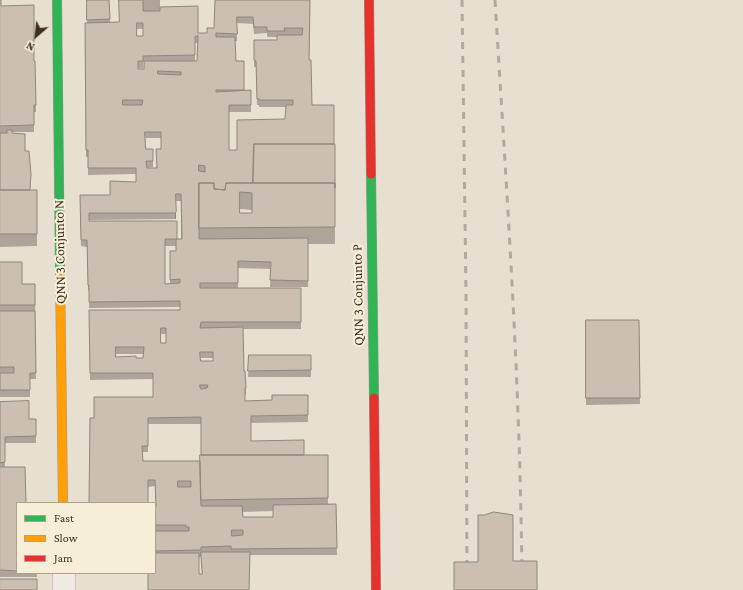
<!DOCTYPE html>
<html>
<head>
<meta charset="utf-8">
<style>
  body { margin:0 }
  #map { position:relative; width:743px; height:590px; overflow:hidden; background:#e7e0d1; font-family:"Crimson Pro",serif }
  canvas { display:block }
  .legend { position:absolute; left:16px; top:502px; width:140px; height:72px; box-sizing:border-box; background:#f7eed8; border:1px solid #ada18e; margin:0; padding:5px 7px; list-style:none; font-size:12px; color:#3d2e20 }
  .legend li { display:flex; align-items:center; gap:8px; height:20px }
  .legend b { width:20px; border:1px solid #ada18e }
  .north { position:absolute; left:16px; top:16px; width:40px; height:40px; -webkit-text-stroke:3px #f7eed8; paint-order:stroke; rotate:208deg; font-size:11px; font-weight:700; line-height:16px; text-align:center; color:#3d2e20 }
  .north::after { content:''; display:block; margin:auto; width:14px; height:18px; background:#3d2e20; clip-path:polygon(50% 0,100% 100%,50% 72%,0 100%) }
</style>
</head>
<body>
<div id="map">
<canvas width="743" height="590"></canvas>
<ul class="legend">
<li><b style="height:5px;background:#30b455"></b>Fast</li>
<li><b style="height:5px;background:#ff9f0a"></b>Slow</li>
<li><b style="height:5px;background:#e5322d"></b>Jam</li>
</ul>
<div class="north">N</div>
</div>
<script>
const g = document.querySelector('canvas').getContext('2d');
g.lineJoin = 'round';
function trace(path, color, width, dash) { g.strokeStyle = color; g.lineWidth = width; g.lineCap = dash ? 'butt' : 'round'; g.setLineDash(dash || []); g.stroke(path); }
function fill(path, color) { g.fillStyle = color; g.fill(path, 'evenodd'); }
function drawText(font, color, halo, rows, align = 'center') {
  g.font = font + ' "Crimson Pro",serif'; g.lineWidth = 4; g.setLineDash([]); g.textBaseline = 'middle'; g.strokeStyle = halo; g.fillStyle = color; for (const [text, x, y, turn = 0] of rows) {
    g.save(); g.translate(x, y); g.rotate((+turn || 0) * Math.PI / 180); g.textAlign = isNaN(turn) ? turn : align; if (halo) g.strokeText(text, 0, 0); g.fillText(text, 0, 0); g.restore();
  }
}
const street = new Path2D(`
  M64,573v17`);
const fast = new Path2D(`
  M57,0l3,271
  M371,174l3,224`);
const slow = new Path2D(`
  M60,271l3,232`);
const jam = new Path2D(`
  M369,0l2,174
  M374,398l2,192`);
const rail = new Path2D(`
  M462,0l4,291 1,299
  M495,0c12,197 26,393 27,590`);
const wall = new Path2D(`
  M0,0l1,6 33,55 2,44v7h-2v20h-22v1l13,18 5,39h7v56l-37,1v-114h7h-7z
  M87,0h22l1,23 9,-1v-22h41v7l38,26h9l7,-5 1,-28h95l-1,60 3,45 22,39h1v100h-27v43h-38l1,-18 -33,-1v20h63v41h-58l1,42 2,17v7h-1v6l27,-1 36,-5v27l-57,1v18l53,14h24v49h8l1,51h-87l-1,35 -94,-17v-66h1l-1,-21 -7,1 -54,-69 59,-21v-18l-63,1 -1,-70h91v-3l-91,1v-17h-1l-1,-44 -6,-1 -1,-51h30l26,-13v-8l-48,1v-18h-2l-1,-127 2,-7zM237,23l16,1 1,10 13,-1v4h10v3h-23v27h2l1,38h2v2h27l-1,12 -48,31h-8v-38h22v-22h-7l-8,-29 -1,-20h2zM137,29h6v7h-6zM195,43h3l-1,18h-2zM143,62h1v7h-6v-1h5zM145,138h16v11l-5,19h-9l6,-1v-6l-7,-12zM176,201h5v38h-4l-88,-18v-1l86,-1h1zM240,209l12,1v3h-12zM165,246h11v5h-6v33h-5zM161,334h5v9h-5zM116,354h27v4h-7l-20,-1zM201,358h12v3h-12zM148,424h53v31l-1,6h-57l-1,-9h6zM273,511v6h-30l-1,-5zM199,557h2l1,17h-3z
  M0,262l22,22h13l1,95h-6v18h-30z
  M586,320h53l1,84 -54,1z
  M249,355h62v22h-63z
  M0,402l29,17h7v24h-31v24l12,36v70h20v4h-37z`);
const shadedWall = new Path2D(`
  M176,212v7h-1v-6z`);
const building = new Path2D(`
  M0,0h1v6l33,-1v56h1l1,44h-2v20l-34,1z
  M87,0h22l1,19 -23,1z
  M119,0h24v11h17v-4l38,-1v27h9v-5h7l1,-28h95l-1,60h2l1,45h22v39h-80l-1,39h-27l-1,7 -11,-1v-6h-15v56l109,-1v43l-38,-1 1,-18 -33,-1v22h-38v5h101v34h-100l-1,6 43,-1 1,44h1l1,17h-1v13l27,-1v-5h36v20l-57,1v25l53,-1v15h-103v-38l-53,1v28h-6l1,15h57l1,45h41l1,11h30v-12l63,-1 1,44 -106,1v-3l-30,1v3l-46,1v-20h34v-4h-3v-2h-31v-18h1l-1,-27h-7v23h-59l1,-85h4v-21h59v-24h-63l-1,-63h91v-9l-91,1v-17h-1l-1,-45h-6l-1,-45h30v-14l26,1v-14h-48v-18h-2l-1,-127 34,-1zM237,17h16l1,10h13v4h18l-1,-3h19l-1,7h-25v5h-23v20l2,1 1,38h2v1h34v5h-7l-1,14 -48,1v30h-8v-45h22v-15l-35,2v-2h28v-29h-8l-1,-24h-19v-4l21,1zM137,23h6v13h-6zM198,36l-1,25h-53v8h-6v-8h5v-5l52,-1v-18zM158,71l23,1v3l-23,-1zM123,100h20l-1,5h-19zM145,132h16v17h-5l1,19h-10l-1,-7h7v-12h-7zM199,165l6,1v6l-6,-1zM176,194h5l1,45h-6v12h-6v29l10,-1v4l-15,1v-45h12v-18h-88v-8h86l1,-1zM161,328h5v15h-5zM116,347h28l-1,11h-7v-2l-20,1zM200,352h13v9h-12zM200,385h8l-1,3 -6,1zM178,481h13v6h-13zM232,530h11v5l-11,1z
  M7,130h5v3l13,1v17h4l2,23 -1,16h-30v-57h7z
  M254,144h81v44v-5h-82z
  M199,183h15v6l11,1 1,-7h109v44l-136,1zM240,192l12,1v20h-12z
  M0,190h37v44h-37z
  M0,262h22v22h13v21h-35z
  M0,311h35l1,62h-6v17h-30v-17h14v-6h-14z
  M586,320h53l1,78h-54z
  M249,355h62v15l-63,1z
  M29,401v18h7v17l-31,1v25l-5,1v-61z
  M200,455h128v43l-127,2z
  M0,467h25l1,36h-9v68l-17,-1z
  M494,512l19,3v46h24v29h-83v-28h24v-47h6z
  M201,552h49l-1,38h-101v-17h7v-20h44v21h3z
  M0,579h37v11h-37z`);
const streetNames = [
  ["QNN 3 Conjunto N",60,252,-91],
  ["QNN 3 Conjunto P",358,295,-91]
];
trace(street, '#ada599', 23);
trace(fast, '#9c958a', 10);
trace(slow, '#9c958a', 10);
trace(jam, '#9c958a', 10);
trace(street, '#efebe3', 22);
trace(fast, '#30b455', 9);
trace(slow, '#ff9f0a', 9);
trace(jam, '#e5322d', 9);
trace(rail, '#afaaa2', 3, [7, 7]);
fill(wall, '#afa499');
fill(shadedWall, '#8e867d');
fill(building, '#cbbfb2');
trace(building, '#8e867d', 1);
drawText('14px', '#3d2e20', '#f7eed8', streetNames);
</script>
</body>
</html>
